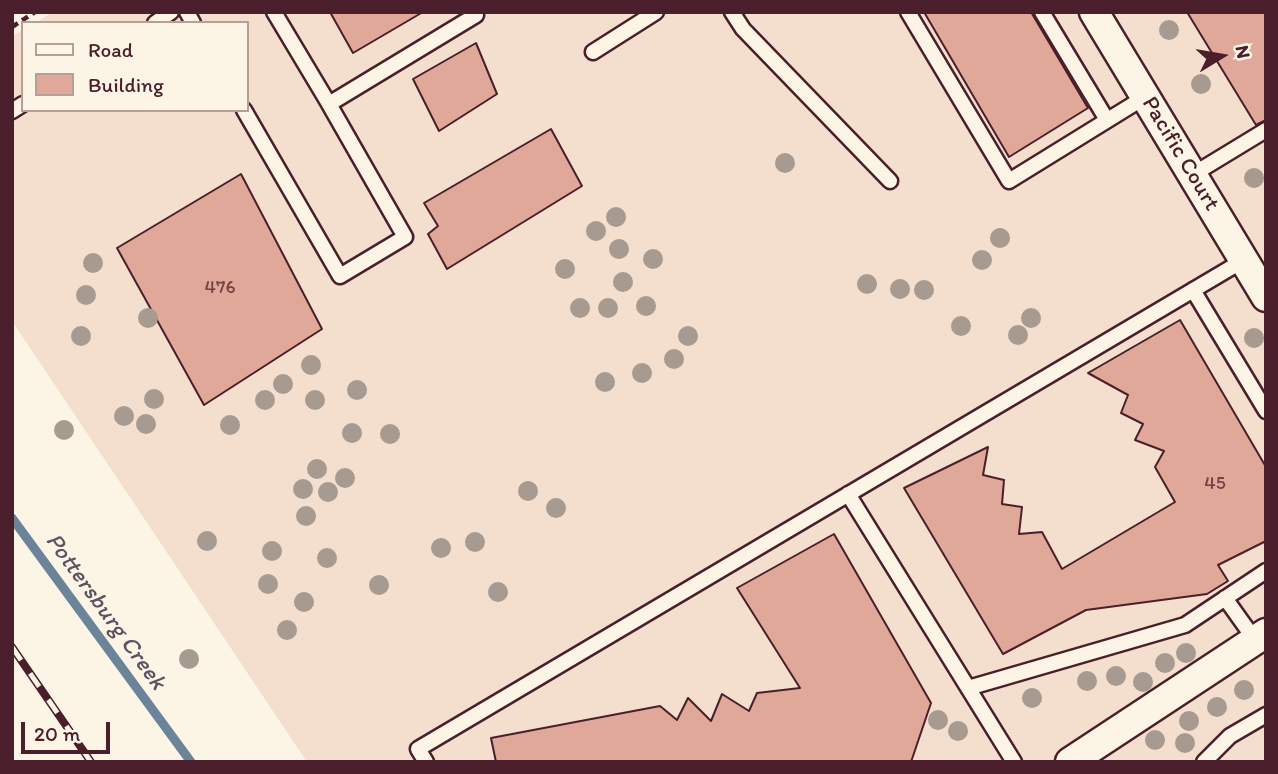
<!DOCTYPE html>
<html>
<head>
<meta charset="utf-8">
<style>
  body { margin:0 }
  #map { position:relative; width:1278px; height:774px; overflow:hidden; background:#fcf5e5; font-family:Itim,sans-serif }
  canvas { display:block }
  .frame { position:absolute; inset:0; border:14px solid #4a1f2b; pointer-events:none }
  .legend { position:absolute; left:21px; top:21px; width:228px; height:91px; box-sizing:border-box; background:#fcf5e5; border:2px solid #b59f9b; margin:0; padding:9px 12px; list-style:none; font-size:21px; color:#4a1f2b }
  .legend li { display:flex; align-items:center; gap:14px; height:35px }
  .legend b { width:35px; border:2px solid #b59f9b }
  .north { position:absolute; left:1187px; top:21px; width:70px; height:70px; -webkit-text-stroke:5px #fcf5e5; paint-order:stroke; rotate:79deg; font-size:19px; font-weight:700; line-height:28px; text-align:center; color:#4a1f2b }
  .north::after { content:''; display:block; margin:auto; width:24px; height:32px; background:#4a1f2b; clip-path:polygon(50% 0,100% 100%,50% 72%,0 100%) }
  .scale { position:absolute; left:21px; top:722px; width:89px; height:32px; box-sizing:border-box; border:4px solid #4a1f2b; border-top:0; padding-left:9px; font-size:21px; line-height:24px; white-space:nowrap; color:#4a1f2b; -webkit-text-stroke:5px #fcf5e5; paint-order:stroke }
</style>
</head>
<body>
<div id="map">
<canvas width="1278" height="774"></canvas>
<div class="frame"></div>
<ul class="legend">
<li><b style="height:9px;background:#fcf5e5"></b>Road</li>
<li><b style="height:19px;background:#e0a898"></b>Building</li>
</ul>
<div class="north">N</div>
<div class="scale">20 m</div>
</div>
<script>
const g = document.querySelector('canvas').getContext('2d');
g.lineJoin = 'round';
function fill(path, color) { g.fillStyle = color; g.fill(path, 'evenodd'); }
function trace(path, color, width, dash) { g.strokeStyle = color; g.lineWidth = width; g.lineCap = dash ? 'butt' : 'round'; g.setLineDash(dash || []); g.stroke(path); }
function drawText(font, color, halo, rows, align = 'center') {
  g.font = font + ' Itim,sans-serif'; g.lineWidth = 5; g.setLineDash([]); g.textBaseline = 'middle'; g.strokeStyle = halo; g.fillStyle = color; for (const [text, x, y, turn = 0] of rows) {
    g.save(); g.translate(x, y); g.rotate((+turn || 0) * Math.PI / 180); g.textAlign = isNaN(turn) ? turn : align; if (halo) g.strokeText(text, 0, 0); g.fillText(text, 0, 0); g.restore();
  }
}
const built = new Path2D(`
  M53,12h1213v750h-959l-295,-441v-285l11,-6v80h224v-87h-212z`);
const stream = new Path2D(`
  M12,518l179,244`);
const building = new Path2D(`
  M330,12h93l-70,41z
  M924,12h107l57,96 -79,49z
  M1187,12h79v108l-10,5z
  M476,43l21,51 -58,37 -26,-52z
  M551,129l31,57 -135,83 -19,-35 10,-8 -14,-23z
  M241,174l81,155 -118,76 -87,-157z
  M1180,320l86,147v74l-48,24 10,16 -21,13 -121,16 -83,44 -99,-166 84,-41 -5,28 21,5 -2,24 20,3 -3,27 23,-2 20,37 113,-67 -20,-35 9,-16 -29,-11 8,-16 -22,-11 7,-18 -40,-22z
  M834,534l97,169 -20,59h-415l-5,-24 169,-32 17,14 11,-22 23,23 11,-27 27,17 8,-18 43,-5 -63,-100z`);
const path = new Path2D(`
  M12,27l23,-15`);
const lane = new Path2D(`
  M187,12l6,11
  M274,12l55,92 147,-89
  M732,12l11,17 147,152
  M908,12l101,169 136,-84
  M1042,12l65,108
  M155,23l16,-11
  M593,52l63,-40
  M244,110l96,166 65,-39 -76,-133
  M12,111l11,-7
  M1192,175l74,-45
  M1193,290l73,121
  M848,494l166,268
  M1225,598l30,42
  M968,688l217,-63 81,-54
  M426,762l-8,-13 826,-489
  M1204,762l26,-26 36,-21`);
const street = new Path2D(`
  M1094,12l172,285
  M1070,762l196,-129`);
const rail = new Path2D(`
  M12,647l79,115`);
const trees = [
  [1169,30],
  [1201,84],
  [785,163],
  [1254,178],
  [616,217],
  [596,231],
  [1000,238],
  [619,249],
  [653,259],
  [982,260],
  [93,263],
  [565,269],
  [623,282],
  [867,284],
  [900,289],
  [924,290],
  [86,295],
  [646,306],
  [580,308],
  [608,308],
  [148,318],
  [1031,318],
  [961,326],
  [1018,335],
  [81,336],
  [688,336],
  [1254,338],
  [674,359],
  [311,365],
  [642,373],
  [605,382],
  [283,384],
  [357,390],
  [154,399],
  [265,400],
  [315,400],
  [124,416],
  [146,424],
  [230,425],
  [64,430],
  [352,433],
  [390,434],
  [317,469],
  [345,478],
  [303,489],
  [528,491],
  [328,492],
  [556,508],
  [306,516],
  [207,541],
  [475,542],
  [441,548],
  [272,551],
  [327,558],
  [268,584],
  [379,585],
  [498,592],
  [304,602],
  [287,630],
  [1186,653],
  [189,659],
  [1165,663],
  [1116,676],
  [1087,681],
  [1143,682],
  [1244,690],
  [1032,698],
  [1217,707],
  [938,720],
  [1189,721],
  [958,731],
  [1155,740],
  [1185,743]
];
const numberNames = [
  ["476",220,288],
  ["45",1215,484]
];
const streetNames = [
  ["Pacific Court",1180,154,59]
];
const waterNames = [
  ["Pottersburg Creek",105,612,54]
];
fill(built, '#f4dece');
trace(stream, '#6c8499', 9);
fill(building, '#e0a898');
trace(building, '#4a1f2b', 2);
trace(lane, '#4a1f2b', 19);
trace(street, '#4a1f2b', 33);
trace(path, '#4a1f2b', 4.5, [7, 5]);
trace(lane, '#fcf5e5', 14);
trace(street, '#fcf5e5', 28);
trace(rail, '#4a1f2b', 8);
trace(rail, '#fcf5e5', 5, [16]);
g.fillStyle = '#a69a91';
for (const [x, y] of trees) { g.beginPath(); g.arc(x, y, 10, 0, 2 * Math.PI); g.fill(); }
drawText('19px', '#704146', null, numberNames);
drawText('23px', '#4a1f2b', '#fcf5e5', streetNames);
drawText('italic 24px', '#5b5262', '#fcf5e5', waterNames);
</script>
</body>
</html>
